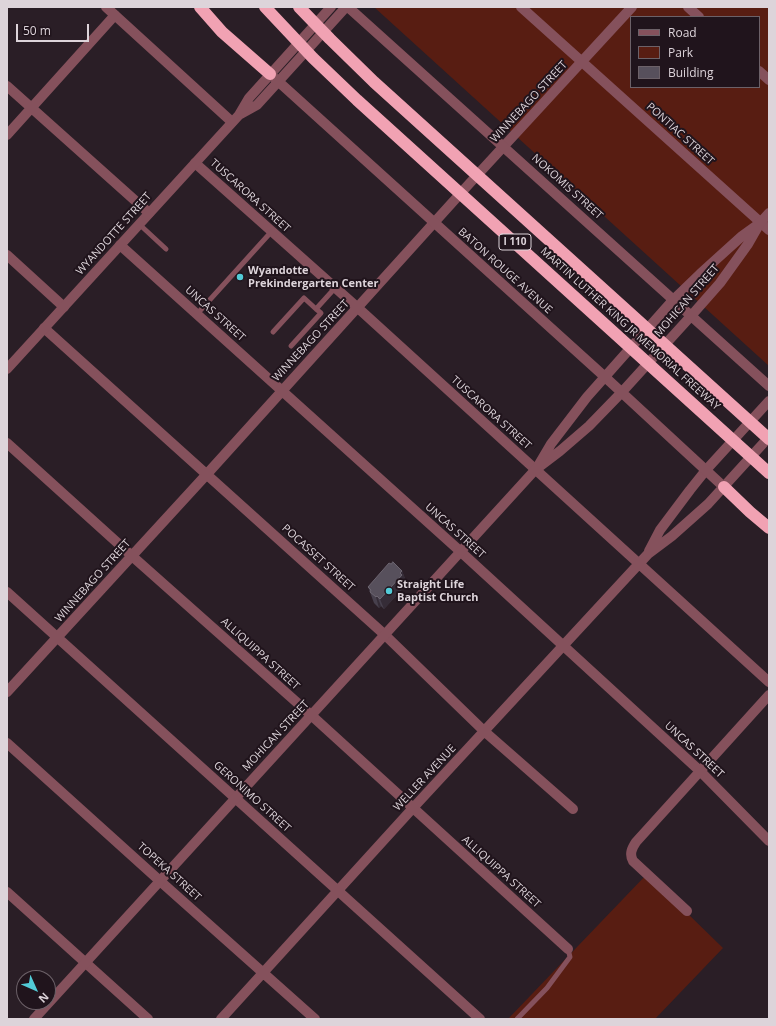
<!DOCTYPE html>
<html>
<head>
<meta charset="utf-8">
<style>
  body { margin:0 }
  #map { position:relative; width:776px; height:1026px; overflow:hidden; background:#2a1e26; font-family:"Open Sans",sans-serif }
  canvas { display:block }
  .frame { position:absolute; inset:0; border:8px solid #ddd4da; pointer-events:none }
  .legend { position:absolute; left:630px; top:16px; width:130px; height:72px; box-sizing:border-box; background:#20141c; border:1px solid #6c6168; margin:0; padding:5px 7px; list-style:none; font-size:12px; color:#ddd4da }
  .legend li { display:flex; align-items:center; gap:8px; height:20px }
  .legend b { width:20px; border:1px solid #6c6168 }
  .north { position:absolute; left:16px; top:970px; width:40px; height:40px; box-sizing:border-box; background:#20141c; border:1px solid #6c6168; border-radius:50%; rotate:135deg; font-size:11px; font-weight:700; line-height:16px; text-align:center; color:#ddd4da }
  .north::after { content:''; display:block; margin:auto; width:14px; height:18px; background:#52cbd7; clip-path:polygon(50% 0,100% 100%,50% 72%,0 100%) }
  .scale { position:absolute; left:16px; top:24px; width:73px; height:18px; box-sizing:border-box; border:2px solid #ddd4da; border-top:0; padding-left:5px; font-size:12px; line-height:14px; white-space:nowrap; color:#ddd4da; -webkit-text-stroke:3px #20141c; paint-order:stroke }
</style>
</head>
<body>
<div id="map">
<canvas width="776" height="1026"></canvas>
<div class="frame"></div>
<ul class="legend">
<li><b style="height:5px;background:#85515c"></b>Road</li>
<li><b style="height:11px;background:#581d12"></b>Park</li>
<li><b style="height:11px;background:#57505c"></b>Building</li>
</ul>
<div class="north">N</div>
<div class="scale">50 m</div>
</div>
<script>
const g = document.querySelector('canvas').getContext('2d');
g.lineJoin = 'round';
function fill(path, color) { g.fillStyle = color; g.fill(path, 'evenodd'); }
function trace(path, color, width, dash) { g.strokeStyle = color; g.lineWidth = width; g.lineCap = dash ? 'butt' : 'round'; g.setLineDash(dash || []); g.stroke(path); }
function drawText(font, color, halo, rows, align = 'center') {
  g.font = font + ' "Open Sans",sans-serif'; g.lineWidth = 4; g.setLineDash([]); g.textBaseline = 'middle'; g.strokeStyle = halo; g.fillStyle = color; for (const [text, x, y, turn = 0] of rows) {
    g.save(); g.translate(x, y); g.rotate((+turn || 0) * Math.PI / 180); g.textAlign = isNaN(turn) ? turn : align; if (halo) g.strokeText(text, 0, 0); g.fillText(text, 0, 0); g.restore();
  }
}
const green = new Path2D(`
  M374,7h395v359zM631,17h128v70h-128z
  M647,874l76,74 -68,71h-147z`);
const service = new Path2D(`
  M139,224l27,25
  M197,314l75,-83
  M273,332l31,-34 12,11
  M291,346l30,-33 -5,-4 19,-21
  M517,1019l30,-31 23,-31 -2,-8`);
const minor = new Path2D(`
  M106,7l126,115
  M521,7l248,223
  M688,7l11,10
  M759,71l10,9
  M7,86l142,127
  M7,135l108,-120
  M195,163l163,145 411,374
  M120,245l341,307 239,219 69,70
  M7,255l57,52
  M44,328l341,307 99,96 89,78
  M7,443l125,113 179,159 257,234
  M649,551l11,-21 30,-40 16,-20 63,-69
  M7,592l473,427
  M7,692l200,-218 262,-290 163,-177
  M7,743l153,138 155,138
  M7,892l141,127
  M687,911l-54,-50c-4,-7 -1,-13 3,-19l133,-147
  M221,1019l192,-211 235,-254 24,-18 36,-32 61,-67`);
const tertiary = new Path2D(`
  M348,7l421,379
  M270,74l335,303 119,110
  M239,115l18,-10 89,-98
  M7,369l232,-254 10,-17 82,-91
  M538,466l13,-22 36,-47 86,-97 27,-26 42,-38 18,-13 9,-10
  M34,1019l501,-549 25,-19 29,-25 33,-34 69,-76 29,-33 28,-39 12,-21`);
const motorway = new Path2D(`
  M200,7l22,25 48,42
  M724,487l26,25 19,16`);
const motorwayBridge = new Path2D(`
  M265,7l48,51 44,42 412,373
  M299,7l31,32 44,43 395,357`);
const wall = new Path2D(`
  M402,571l4,10 -1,1 1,3 -22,24 -3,-3 -2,2 -5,-5 -6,-16z`);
const shadedWall = new Path2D(`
  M402,571l4,10 -1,1 1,3 -22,24 -4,-10z
  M377,596l4,10 -2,2 -3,-11z`);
const building = new Path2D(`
  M393,562l9,9 -2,2 2,2 -22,24 -3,-3 -1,1 -6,-5 1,-2 -3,-3 21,-24 2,1z`);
const markers = [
  [240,277,4,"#52cbd7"],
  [389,591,4,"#52cbd7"]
];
const shields = [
  [515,242,32]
];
const shieldNames = [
  ["I 110",515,242]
];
const streetNames = [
  ["WINNEBAGO STREET",529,102,-47],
  ["PONTIAC STREET",680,134,42],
  ["NOKOMIS STREET",567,187,42],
  ["TUSCARORA STREET",250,196,42],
  ["WYANDOTTE STREET",114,234,-48],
  ["BATON ROUGE AVENUE",505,271,42],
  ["MOHICAN STREET",687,301,-49],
  ["UNCAS STREET",215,314,42],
  ["MARTIN LUTHER KING JR MEMORIAL FREEWAY",630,329,42],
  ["WINNEBAGO STREET",311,341,-47],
  ["TUSCARORA STREET",491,413,42],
  ["UNCAS STREET",455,531,42],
  ["POCASSET STREET",318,558,42],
  ["WINNEBAGO STREET",93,581,-48],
  ["ALLIQUIPPA STREET",260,654,42],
  ["MOHICAN STREET",276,736,-47],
  ["UNCAS STREET",694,750,43],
  ["WELLER AVENUE",425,778,-47],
  ["GERONIMO STREET",252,797,42],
  ["TOPEKA STREET",169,872,42],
  ["ALLIQUIPPA STREET",501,872,42]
];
const poiNames = [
  ["Wyandotte",248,271],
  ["Prekindergarten Center",248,284],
  ["Straight Life",397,585],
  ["Baptist Church",397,598]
];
fill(green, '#581d12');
trace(service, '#85515c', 5);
trace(minor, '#85515c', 10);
trace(tertiary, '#85515c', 10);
trace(motorway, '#f1a2b3', 12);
trace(motorwayBridge, '#f1a2b3', 12);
fill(wall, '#47404d');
fill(shadedWall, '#352c37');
fill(building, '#57505c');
trace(building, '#6c6570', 1);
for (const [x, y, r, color] of markers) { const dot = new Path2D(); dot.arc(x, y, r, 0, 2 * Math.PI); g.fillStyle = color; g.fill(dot); trace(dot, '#20141c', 1.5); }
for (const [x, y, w] of shields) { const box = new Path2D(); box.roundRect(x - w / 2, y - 8, w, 16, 3); g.fillStyle = '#20141c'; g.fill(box); trace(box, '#ddd4da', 1); }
drawText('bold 10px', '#ddd4da', null, shieldNames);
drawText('11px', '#ddd4da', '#20141c', streetNames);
drawText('bold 11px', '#ddd4da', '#20141c', poiNames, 'left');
</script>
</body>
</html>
